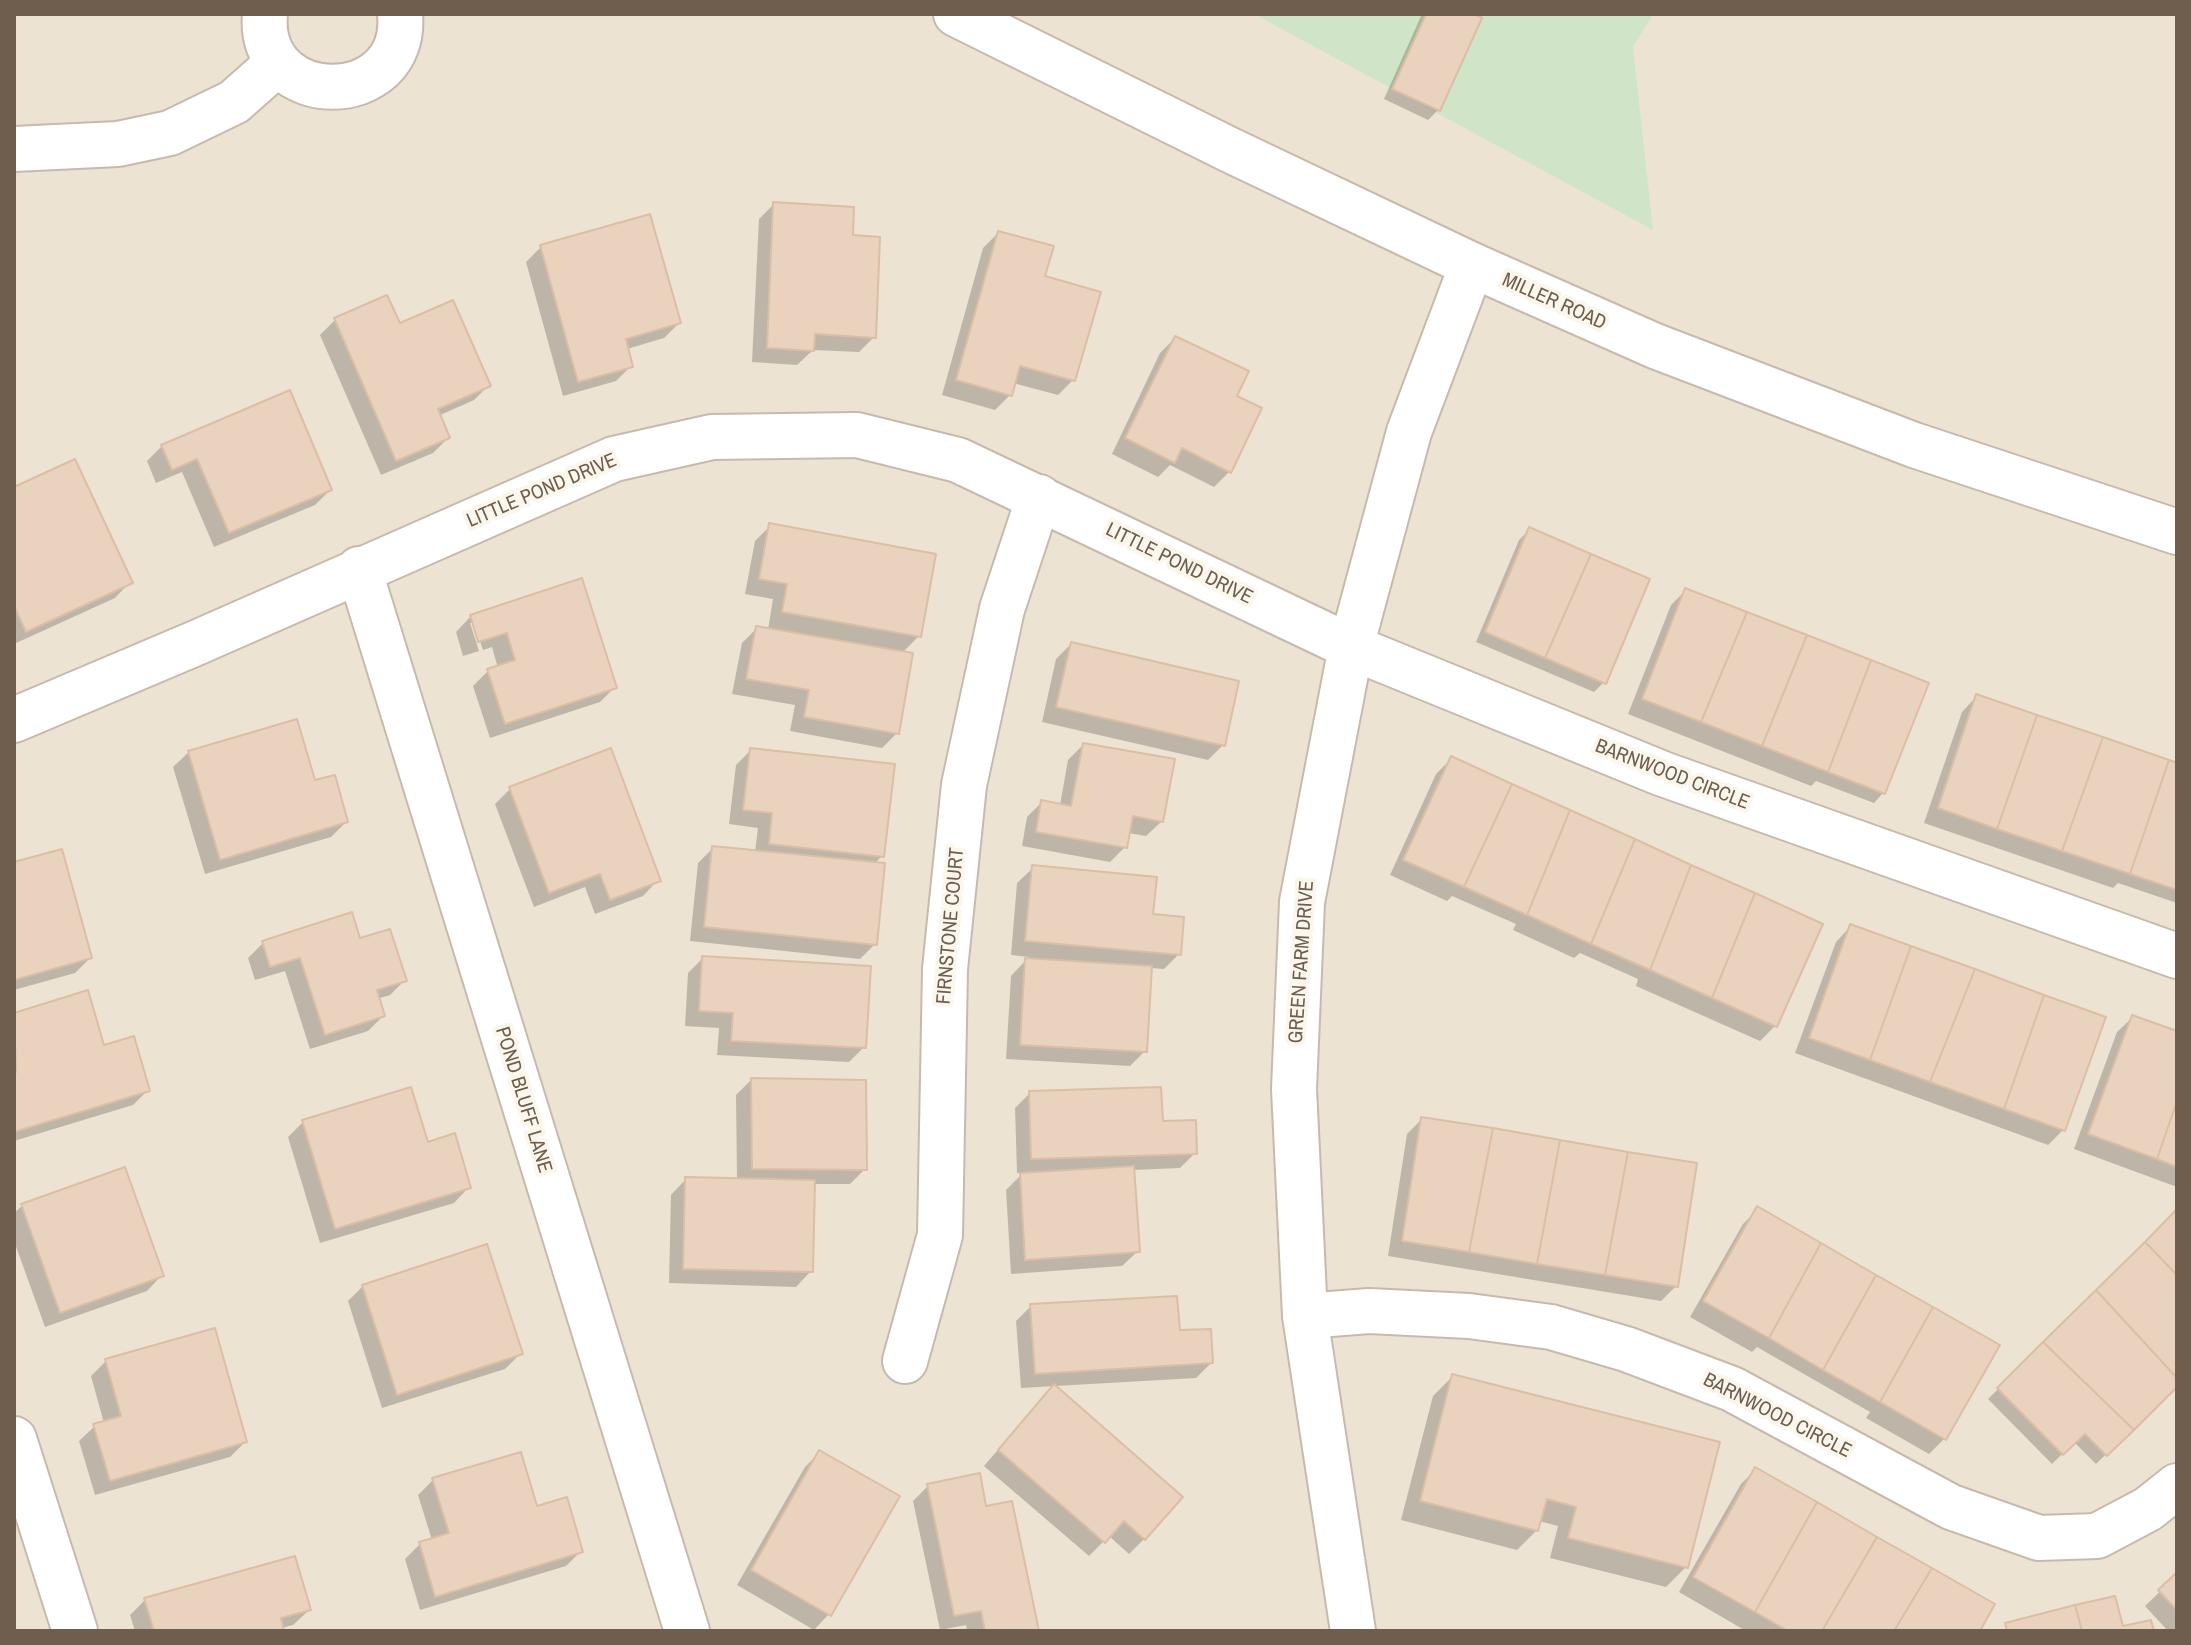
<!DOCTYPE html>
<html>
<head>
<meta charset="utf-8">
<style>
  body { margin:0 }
  #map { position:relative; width:2191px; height:1645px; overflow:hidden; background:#f9f3e6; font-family:"Archivo Narrow",sans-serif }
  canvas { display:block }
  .frame { position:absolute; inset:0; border:16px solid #6f5d4e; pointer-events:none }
</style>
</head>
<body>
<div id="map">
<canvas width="2191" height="1645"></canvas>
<div class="frame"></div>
</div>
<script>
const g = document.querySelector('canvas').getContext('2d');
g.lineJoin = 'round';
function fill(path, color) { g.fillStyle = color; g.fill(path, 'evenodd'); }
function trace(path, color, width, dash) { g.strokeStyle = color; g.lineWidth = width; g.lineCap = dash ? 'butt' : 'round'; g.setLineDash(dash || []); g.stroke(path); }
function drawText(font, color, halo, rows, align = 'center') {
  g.font = font + ' "Archivo Narrow",sans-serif'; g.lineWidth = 8; g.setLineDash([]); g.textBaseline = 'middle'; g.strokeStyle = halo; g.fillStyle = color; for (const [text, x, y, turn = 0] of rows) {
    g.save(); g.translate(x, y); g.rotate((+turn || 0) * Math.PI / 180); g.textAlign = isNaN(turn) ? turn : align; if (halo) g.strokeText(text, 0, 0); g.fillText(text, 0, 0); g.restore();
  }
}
const residential = new Path2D(`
  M14,14h2163v1617h-2163z`);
const green = new Path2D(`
  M1254,14h399l-20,33 20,183z`);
const shadow = new Path2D(`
  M1422,14h47l-31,96 -10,10 -44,-21z
  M774,204l77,33 23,100 -15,15 -46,-2 -16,15 -45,-3 7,-143z
  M998,233l45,45 30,102 -15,15 -45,-12 -3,12 -15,15 -53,-15 41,-147z
  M541,247l138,76 -15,15 -37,11 4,17 -15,15 -53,15 -37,-134z
  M335,320l64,6 90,59 -15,15 -36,16 10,22 -15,15 -52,22 -61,-140z
  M1175,338l59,59 -5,75 -15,15 -44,-22 -12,12 -46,-23 48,-101z
  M162,446l168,44 -15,15 -101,42 -32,-75 -26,11 -9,-22z
  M14,489l116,93 -15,16 -101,46z
  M770,526l149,110 -17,17 -5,80 -15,15 -92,-17 5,-26 -63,-11 10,-51 15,-15 11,2 5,-31 -28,-5 10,-53z
  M1529,530l75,152 -10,10 -118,-50 43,-102z
  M580,581l35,106 -15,15 -110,36 -17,-52 15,-15 10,-3 -6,-21 -9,3 -9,-27h-4l9,28 -16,5 -7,-24 15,-16z
  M1686,590l197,203 -9,10 -58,-22 -5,5 -183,-72 43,-109z
  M1071,644l152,101 -15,15 -166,-38 14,-63z
  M1977,696l200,69v138l-59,-20 -5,5 -189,-65 38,-111z
  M1083,745l79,76 -16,15 -18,-3 -3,14 -15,15 -88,-16 5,-29 15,-15 18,3 8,-45z
  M751,750l131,106 -8,8 1,80 -15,15 -170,-18 8,-78 15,-15 42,4 3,-24 -29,-4 7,-59z
  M189,752l125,31 32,39 -15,15 -126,37 -32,-107z
  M1451,759l369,166 -45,101 -15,15 -124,-55 2,-7 -58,-26 -6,5 -61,-28 3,-6 -64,-28 -5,5 -57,-26 46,-101z
  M510,789l148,91 -15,16 -48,18 -10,-27 -51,20 -39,-103z
  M14,864l76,94 -15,15 -61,17z
  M1033,868l118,48 28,38 -15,15 -14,-1 -5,83 -15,15 -124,-7 5,-83 18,-19 -18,-2 6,-72z
  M1851,926l212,204 -15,15 -253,-92 41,-111z
  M359,940l46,40 -15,15 -13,4 6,17 -15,15 -58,18 -25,-78 -30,9 -7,-22 15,-15z
  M703,958l161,89 -15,15 -132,-7 2,-27 -34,-2 3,-53z
  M87,993l16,55 45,42 -15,15 -119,36v-126z
  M2133,1017l44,16v154l-103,-38 43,-117z
  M751,1080l114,89 -15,15h-37l-2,87 -15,16 -127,-4 2,-88 15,-16 51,2 -1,-86z
  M1030,1093l131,31 34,29 -15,15 -48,2 6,81 -16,15 -111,8 -5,-84 17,-17h-6l-2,-65z
  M1422,1119l254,167 -15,15 -273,-45 19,-122z
  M303,1122l123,22 43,43 -15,16 -134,40 -32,-106z
  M22,1206l140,69 -15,16 -102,36 -31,-86v-28z
  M1758,1209l240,137 -54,93 -15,15 -63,-36 4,-6 -113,-65 -5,5 -62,-35 53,-93z
  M2177,1212v172l-81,80 -22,-22 -22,22 -64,-65z
  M363,1286l157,68 -15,15 -123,39 -34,-107z
  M1031,1306l147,26 33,31 -15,15 -175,10 -5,-67z
  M106,1361l139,81 -15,15 -135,38 -16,-54 16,-15 9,-3 -13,-47z
  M1453,1376l233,191 -20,20 -116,-29 8,-32 -19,-5 -2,9 -20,20 -116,-30 32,-124z
  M1039,1402l105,137 -15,15 -20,-18 -20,20 -105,-90z
  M820,1452l9,162 -15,16 -77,-45 68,-118z
  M1756,1469l222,162h-232l-67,-39 62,-108z
  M433,1480l103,29 45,42 -15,15 -146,44 -15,-51 15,-15 12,-4 -14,-45z
  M928,1486l57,22 52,123h-70l-1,-6 -26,5 -27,-129z
  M2177,1575v56h-9l-23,-25z
  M145,1600l164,10 -16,15 -12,3 1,3h-147l-5,-16z`);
const building = new Path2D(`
  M1426,14h48l8,4 -42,93 -48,-22z
  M773,202l81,5 -1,28 27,2 -4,101 -61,-4 -1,17 -47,-3z
  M650,214l31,109 -55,16 7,28 -55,15 -38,-137z
  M998,231l56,15 -9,30 56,16 -26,89 -55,-15 -8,30 -56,-16z
  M387,295l13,28 53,-23 38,86 -53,23 12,29 -54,23 -62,-143z
  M1175,336l74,35 -12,25 25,12 -31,65 -49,-25 -7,15 -50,-25z
  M290,390l42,100 -103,43 -32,-74 -25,11 -11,-25z
  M75,459l58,124 -107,49 -12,-26v-119z
  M769,523l167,31 -15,83 -139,-25 5,-28 -28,-5z
  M1529,527l62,27 -46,104 -60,-26z
  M1591,554l59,25 -44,105 -61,-26z
  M582,578l35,110 -112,36 -18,-55 28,-9 -8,-27 -29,9 -8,-27z
  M1685,588l62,24 -46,110 -59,-23z
  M1747,612l60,23 -45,111 -61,-24z
  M756,626l157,27 -14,81 -95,-17 5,-27 -63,-11z
  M1807,635l64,25 -43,112 -66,-26z
  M1071,642l168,39 -14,65 -169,-39z
  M1871,660l58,23 -44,111 -57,-22z
  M1976,694l61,21 -40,114 -59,-21z
  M2037,715l66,22 -41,114 -65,-22z
  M297,719l18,61 20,-5 13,47 -128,38 -32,-109z
  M2103,737l66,23 -39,114 -68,-23z
  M1083,743l92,16 -12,63 -30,-6 -6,32 -91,-16 5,-32 30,6z
  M611,748l50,133 -51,19 -10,-26 -51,19 -40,-106z
  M750,748l145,16 -11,93 -115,-13 3,-31 -29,-3z
  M1451,756l61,28 -48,103 -61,-27z
  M2169,760l8,3v127l-47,-16z
  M1512,784l58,26 -43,105 -63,-28z
  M1570,810l65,29 -44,105 -64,-29z
  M1635,839l56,26 -41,105 -59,-26z
  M712,846l173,17 -8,82 -173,-18z
  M62,849l30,109 -78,22v-118z
  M1032,865l125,12 -4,37 31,3 -3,38 -156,-14z
  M1691,865l64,28 -43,105 -62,-28z
  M1755,893l68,31 -46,103 -65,-29z
  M352,912l8,26 30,-9 17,52 -30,9 8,26 -60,19 -25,-77 -30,9 -8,-26z
  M1850,924l61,22 -41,114 -61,-22z
  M1911,946l64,23 -45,113 -60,-22z
  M702,956l169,10 -5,82 -135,-7 2,-28 -34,-2z
  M1025,958l127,8 -5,86 -127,-7z
  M1975,969l69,26 -40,114 -74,-27z
  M88,990l16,55 30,-9 16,55 -136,41v-60h2l-2,-59z
  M2044,995l62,22 -41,114 -61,-22z
  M2132,1015l45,16v70l-20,58 -69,-25z
  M751,1078l115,2 1,90 -115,-1z
  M411,1087l17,55 27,-9 16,55 -136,41 -33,-109z
  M1161,1087l2,34 33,-1 1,34 -166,5 -2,-68z
  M2177,1101v66l-20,-8z
  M1421,1117l72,11 -24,124 -67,-11z
  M1493,1128l67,12 -23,124 -68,-12z
  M1560,1140l68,12 -23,123 -68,-11z
  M1628,1152l69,11 -19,124 -73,-12z
  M1134,1166l6,86 -115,8 -5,-87z
  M125,1167l39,109 -104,37 -39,-109z
  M685,1177l130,3 -2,92 -130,-3z
  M1757,1206l64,37 -52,95 -66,-37z
  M2177,1209v66l-32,-33z
  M2145,1242l32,33v103l-81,-88z
  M1821,1243l55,32 -53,95 -54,-32z
  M487,1244l36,110 -126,41 -35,-110z
  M1876,1275l57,32 -53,95 -57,-32z
  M2096,1290l81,88v9l-43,43 -91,-88z
  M1177,1296l3,34 31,-1 2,34 -178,11 -5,-70z
  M1933,1307l67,38 -54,95 -66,-38z
  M215,1328l32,114 -137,39 -17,-57 28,-8 -16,-57z
  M2043,1342l91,88 -27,26 -22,-22 -22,21 -66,-67z
  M1452,1374l268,68 -32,126 -120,-30 8,-31 -29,-8 -9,32 -118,-30z
  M1054,1384l129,113 -38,43 -21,-19 -19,22 -107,-93z
  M819,1450l81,46 -69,120 -80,-46z
  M521,1452l16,54 30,-9 16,55 -148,45 -16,-55 30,-9 -17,-55z
  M1755,1467l62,35 -62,110 -62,-35z
  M980,1473l6,33 26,-5 27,130h-54l-4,-20 -27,5 -27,-132z
  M1817,1502l60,35 -55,94h-34l-33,-19z
  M1877,1537l55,31 -38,63h-72z
  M295,1556l16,54 -30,8 3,13h-130l-10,-33z
  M1932,1568l63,36 -15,27h-86z
  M2177,1572v38l-19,-20z
  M2115,1596l8,30 28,-6 3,11h-72l-7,-26z
  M2075,1605l7,26h-75l-2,-8z`);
const minor = new Path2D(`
  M265,14c-9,97 144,97 135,0
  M14,149l104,-5 52,-11 64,-31 44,-39
  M359,569l328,1062
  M14,720l182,-77 418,-184 98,-22 145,-2 101,25 393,187 312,127 514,182
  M1305,1316l64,-5 100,5 82,11 75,22 106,40 219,118 88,31 58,-2 51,-27 29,-23
  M905,1361l35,-126 5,-266 19,-184 38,-176 37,-112
  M14,1439l61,192
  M1353,1631l-48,-315 -11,-227 8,-187 49,-255 58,-215 63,-167`);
const tertiary = new Path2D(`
  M956,14l274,136 242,115 183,81 259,99 263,87`);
const streetNames = [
  ["MILLER ROAD",1554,302,24],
  ["LITTLE POND DRIVE",542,491,-23],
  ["LITTLE POND DRIVE",1179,564,26],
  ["BARNWOOD CIRCLE",1672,775,21],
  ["FIRNSTONE COURT",951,926,-85],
  ["GREEN FARM DRIVE",1302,962,-86],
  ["POND BLUFF LANE",523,1100,73],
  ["BARNWOOD CIRCLE",1777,1416,27]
];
fill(residential, '#ede3d3');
fill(green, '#d0e5c7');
fill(shadow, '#0003');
fill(building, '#e9d3bf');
trace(building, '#dbbea4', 2);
trace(minor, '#c7baac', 48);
trace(tertiary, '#c7baac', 48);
trace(minor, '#fff', 44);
trace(tertiary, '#fff', 44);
drawText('20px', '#6f5d4e', '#fcf7ec', streetNames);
</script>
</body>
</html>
